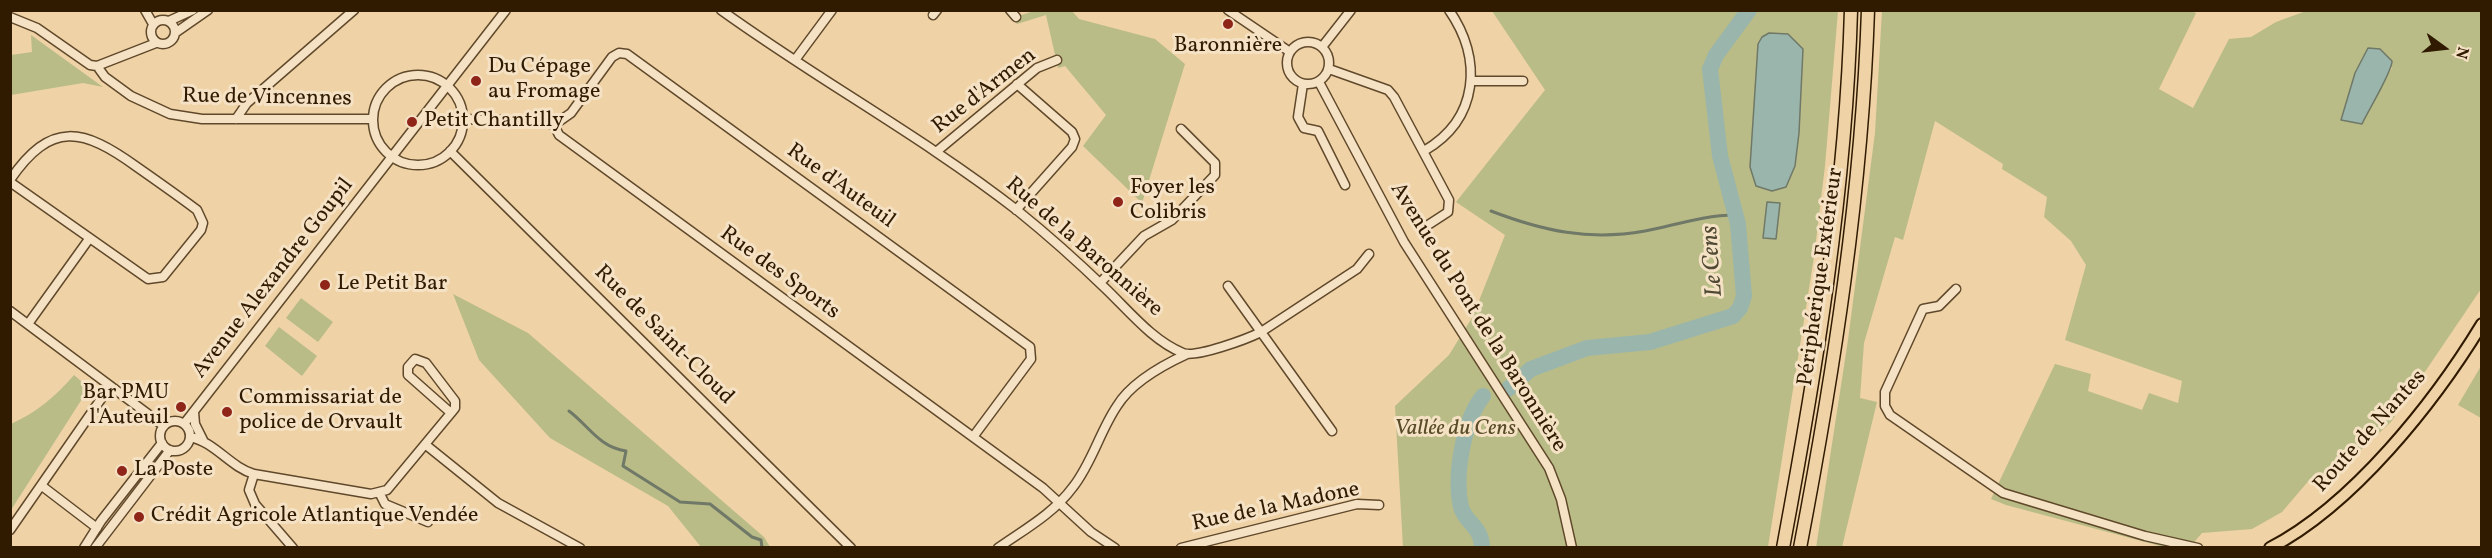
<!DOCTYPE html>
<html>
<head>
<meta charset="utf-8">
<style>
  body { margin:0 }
  #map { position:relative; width:2492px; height:558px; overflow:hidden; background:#efd2a6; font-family:Vollkorn,serif }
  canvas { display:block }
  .frame { position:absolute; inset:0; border:12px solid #301a00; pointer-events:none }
  .north { position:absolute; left:2414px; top:18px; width:60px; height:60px; -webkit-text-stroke:4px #f5e2c5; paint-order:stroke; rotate:105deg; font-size:16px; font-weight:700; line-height:24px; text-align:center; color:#301a00 }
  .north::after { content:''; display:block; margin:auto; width:21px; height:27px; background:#301a00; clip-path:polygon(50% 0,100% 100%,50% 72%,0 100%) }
</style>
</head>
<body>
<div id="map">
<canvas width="2492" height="558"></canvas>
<div class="frame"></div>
<div class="north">N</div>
</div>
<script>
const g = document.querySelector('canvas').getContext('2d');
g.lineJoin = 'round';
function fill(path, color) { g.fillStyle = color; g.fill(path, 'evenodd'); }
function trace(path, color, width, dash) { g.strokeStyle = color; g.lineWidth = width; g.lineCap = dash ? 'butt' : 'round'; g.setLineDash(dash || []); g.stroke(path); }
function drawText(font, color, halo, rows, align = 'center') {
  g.font = font + ' Vollkorn,serif'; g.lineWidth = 6; g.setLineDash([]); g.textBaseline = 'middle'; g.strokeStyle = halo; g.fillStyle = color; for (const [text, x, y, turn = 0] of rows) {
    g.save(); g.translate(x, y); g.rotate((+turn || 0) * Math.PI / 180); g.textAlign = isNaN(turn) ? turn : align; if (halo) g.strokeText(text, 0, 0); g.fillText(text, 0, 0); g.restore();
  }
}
const green = new Path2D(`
  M1034,11h38l7,8 76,20 30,25 -43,139 -59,-57 23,-31 -41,-49 -7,2 -12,-53 -29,9 -5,-6z
  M1492,11h346l-13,155 -11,91 -46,290h-365l-8,-141 54,-51 24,-39 32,-81 -49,-33 89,-112z
  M1882,11h309l5,2 -37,76 34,19 36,-69 22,-2 25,-15 30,-11h175v278l-90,133 -63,58 -17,-2 -29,34 -30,17 -50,4 -12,14h-26l-158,-42 -15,-6 64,-135 36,10 -3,17 54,19 7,-17 29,10 4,-22 -117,-41 21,-75 -15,-24 -27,-24 3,-20 -45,-28 1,-5 -68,-43 -32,119 -8,-3 -31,106 -4,55 17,4 -35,145 -26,1 32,-208 27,-207zM2368,48l24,20 -15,24 -15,31 -16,-4 9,-46z
  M31,35l72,52 -20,-4 -72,12v-40l21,-3z
  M453,294l75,39 236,204 6,10h-69l-33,-41 -118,-68 -71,-78z
  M301,298l32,24 -15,20 -32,-24z
  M279,327l38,29 -15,20 -37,-30z
  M2481,366v52l-23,-13z
  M74,375l15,13 -78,122v-86c26,-12 44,-27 63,-49z`);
const water = new Path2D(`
  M1769,33l19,1 15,15 -4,84 -4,33 -9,21 -14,4 -16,-5 -6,-19 8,-123 4,-7z
  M2368,48l12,1 12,12c1,9 -24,50 -30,63l-21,-4 14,-47z
  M1767,202l13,1 -4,36 -13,-1z`);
const stream = new Path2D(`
  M1491,211c52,20 98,30 154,20 30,-6 60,-16 90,-16
  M569,411c20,15 30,36 57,40l-3,15 57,36 30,2 42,33 9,3 1,8`);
const river = new Path2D(`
  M1508,389l23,-20 56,-21 63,-6 83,-26 7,-8 4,-12 -6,-72 -18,-68 -10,-87 6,-14 33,-45
  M1482,548c0,-22 -17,-25 -21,-41 -7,-30 2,-86 22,-111`);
const minor = new Path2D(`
  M145,10l8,14
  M721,10c97,70 202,127 297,201 31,25 60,51 88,78 23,22 47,52 77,64 13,5 64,-14 78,-21l96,-63 12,-15
  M1010,10l6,7
  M1228,10l62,42
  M933,15l4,-5
  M10,17l27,11 53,37 7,1 8,11 26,19 39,18 32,5h171
  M151 32a12 12 0 1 1 24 0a12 12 0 1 1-24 0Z
  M169,21l24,-11
  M175,33l33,-23
  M1287 63a21 21 0 1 1 42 0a21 21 0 1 1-42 0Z
  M1322,47l29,-37
  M795,60l37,-50
  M97,66l59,-23
  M1329,69l59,21 6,7 55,103 -1,12 -20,13
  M373 120a45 45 0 1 1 90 0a45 45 0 1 1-90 0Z
  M1472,81h51
  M1319,82l85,160 145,226 12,31 11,49
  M1303,84l-5,33 6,11 14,3 27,54
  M236,119l11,-16 107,-93
  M463,119l78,2 13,4 5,10 484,353 48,44 24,16
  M554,125l17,-12 41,-56 7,-4 8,1 403,293 1,12 -58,78
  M450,151l401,397
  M1424,151c55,-32 59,-92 25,-141
  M936,152l101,-84 20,-8
  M10,180c41,-60 73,-52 127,-13 20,14 40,28 60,43l6,13 -2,7 -38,47 -15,2 -138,-97
  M1016,210l56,-63 3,-8 -3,-7 -55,-48
  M1100,283l44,-47 28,-16 43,-45v-12l-34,-34
  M1228,286l104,145
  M1956,289l-17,17 -16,3 -38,83v14l5,9 113,78 142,43 53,12
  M10,311l154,115
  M28,324l61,-85
  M194,412l1,12 8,16
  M160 436a15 15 0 1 1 30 0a15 15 0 1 1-30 0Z
  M184,424l322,-414
  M190,437c25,5 40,30 64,37l-5,16 6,14 38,44
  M426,445l72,58 82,45
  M254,474l117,20 16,-4 64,-77 -43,-38v-8l7,-8 11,4 29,38v7l-4,5
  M42,486l55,42
  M380,494l5,10 43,18
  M10,530l100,-144
  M84,548l17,-27 61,-78
  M95,548l75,-98
  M998,548c27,-19 55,-34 75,-61 19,-24 27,-56 44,-81 14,-23 46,-41 70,-52
  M1181,548l176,-44 22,1`);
const major = new Path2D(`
  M2270,548c83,-43 164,-145 212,-224`);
const highway = new Path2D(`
  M1783,548c33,-177 63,-358 68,-538
  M1800,548c34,-178 62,-357 68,-538`);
const markers = [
  [1228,24,6,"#8f2418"],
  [476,81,6,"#8f2418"],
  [412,122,6,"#8f2418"],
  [1118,202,6,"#8f2418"],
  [325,285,6,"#8f2418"],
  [181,407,6,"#8f2418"],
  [227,412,6,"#8f2418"],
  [122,471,6,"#8f2418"],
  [139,517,6,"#8f2418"]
];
const poiNames = [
  ["Baronnière",1228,47,"center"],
  ["Du Cépage",488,68],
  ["au Fromage",488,93],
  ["Petit Chantilly",424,122],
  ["Foyer les",1130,189],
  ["Colibris",1130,214],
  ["Le Petit Bar",337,285],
  ["Bar PMU",169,394,"right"],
  ["l'Auteuil",169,419,"right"],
  ["Commissariat de",239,399],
  ["police de Orvault",239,424],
  ["La Poste",134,471],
  ["Crédit Agricole Atlantique Vendée",151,517]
];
const streetNames = [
  ["Rue d'Armen",985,92,-38],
  ["Rue de Vincennes",267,99,1],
  ["Rue d'Auteuil",840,187,36],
  ["Rue de la Baronnière",1083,248,41],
  ["Rue des Sports",779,274,36],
  ["Périphérique Extérieur",1822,277,-82],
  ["Avenue Alexandre Goupil",274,279,-52],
  ["Avenue du Pont de la Baronnière",1477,318,58],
  ["Rue de Saint-Cloud",663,336,45],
  ["Route de Nantes",2371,432,-48],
  ["Rue de la Madone",1276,508,-12]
];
const parkNames = [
  ["Vallée du Cens",1455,430]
];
const waterNames = [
  ["Le Cens",1714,261,-94]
];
fill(green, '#b9bc87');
fill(water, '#9ab6ac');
trace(water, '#707867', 1.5);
trace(stream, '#707867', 3);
trace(river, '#9ab6ac', 16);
trace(minor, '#60482a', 11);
trace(major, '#301a00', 14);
trace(highway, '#301a00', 15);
trace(minor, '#f5e2c5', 8);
trace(major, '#efd2a6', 10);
trace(highway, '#efd2a6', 12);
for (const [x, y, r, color] of markers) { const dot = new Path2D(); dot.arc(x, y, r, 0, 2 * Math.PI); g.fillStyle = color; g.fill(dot); trace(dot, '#f5e2c5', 2); }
drawText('22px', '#301a00', '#f5e2c5', poiNames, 'left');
drawText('22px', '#301a00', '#f5e2c5', streetNames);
drawText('italic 22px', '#594b28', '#f5e2c5', parkNames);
drawText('italic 24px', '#504934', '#f5e2c5', waterNames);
</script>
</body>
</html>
